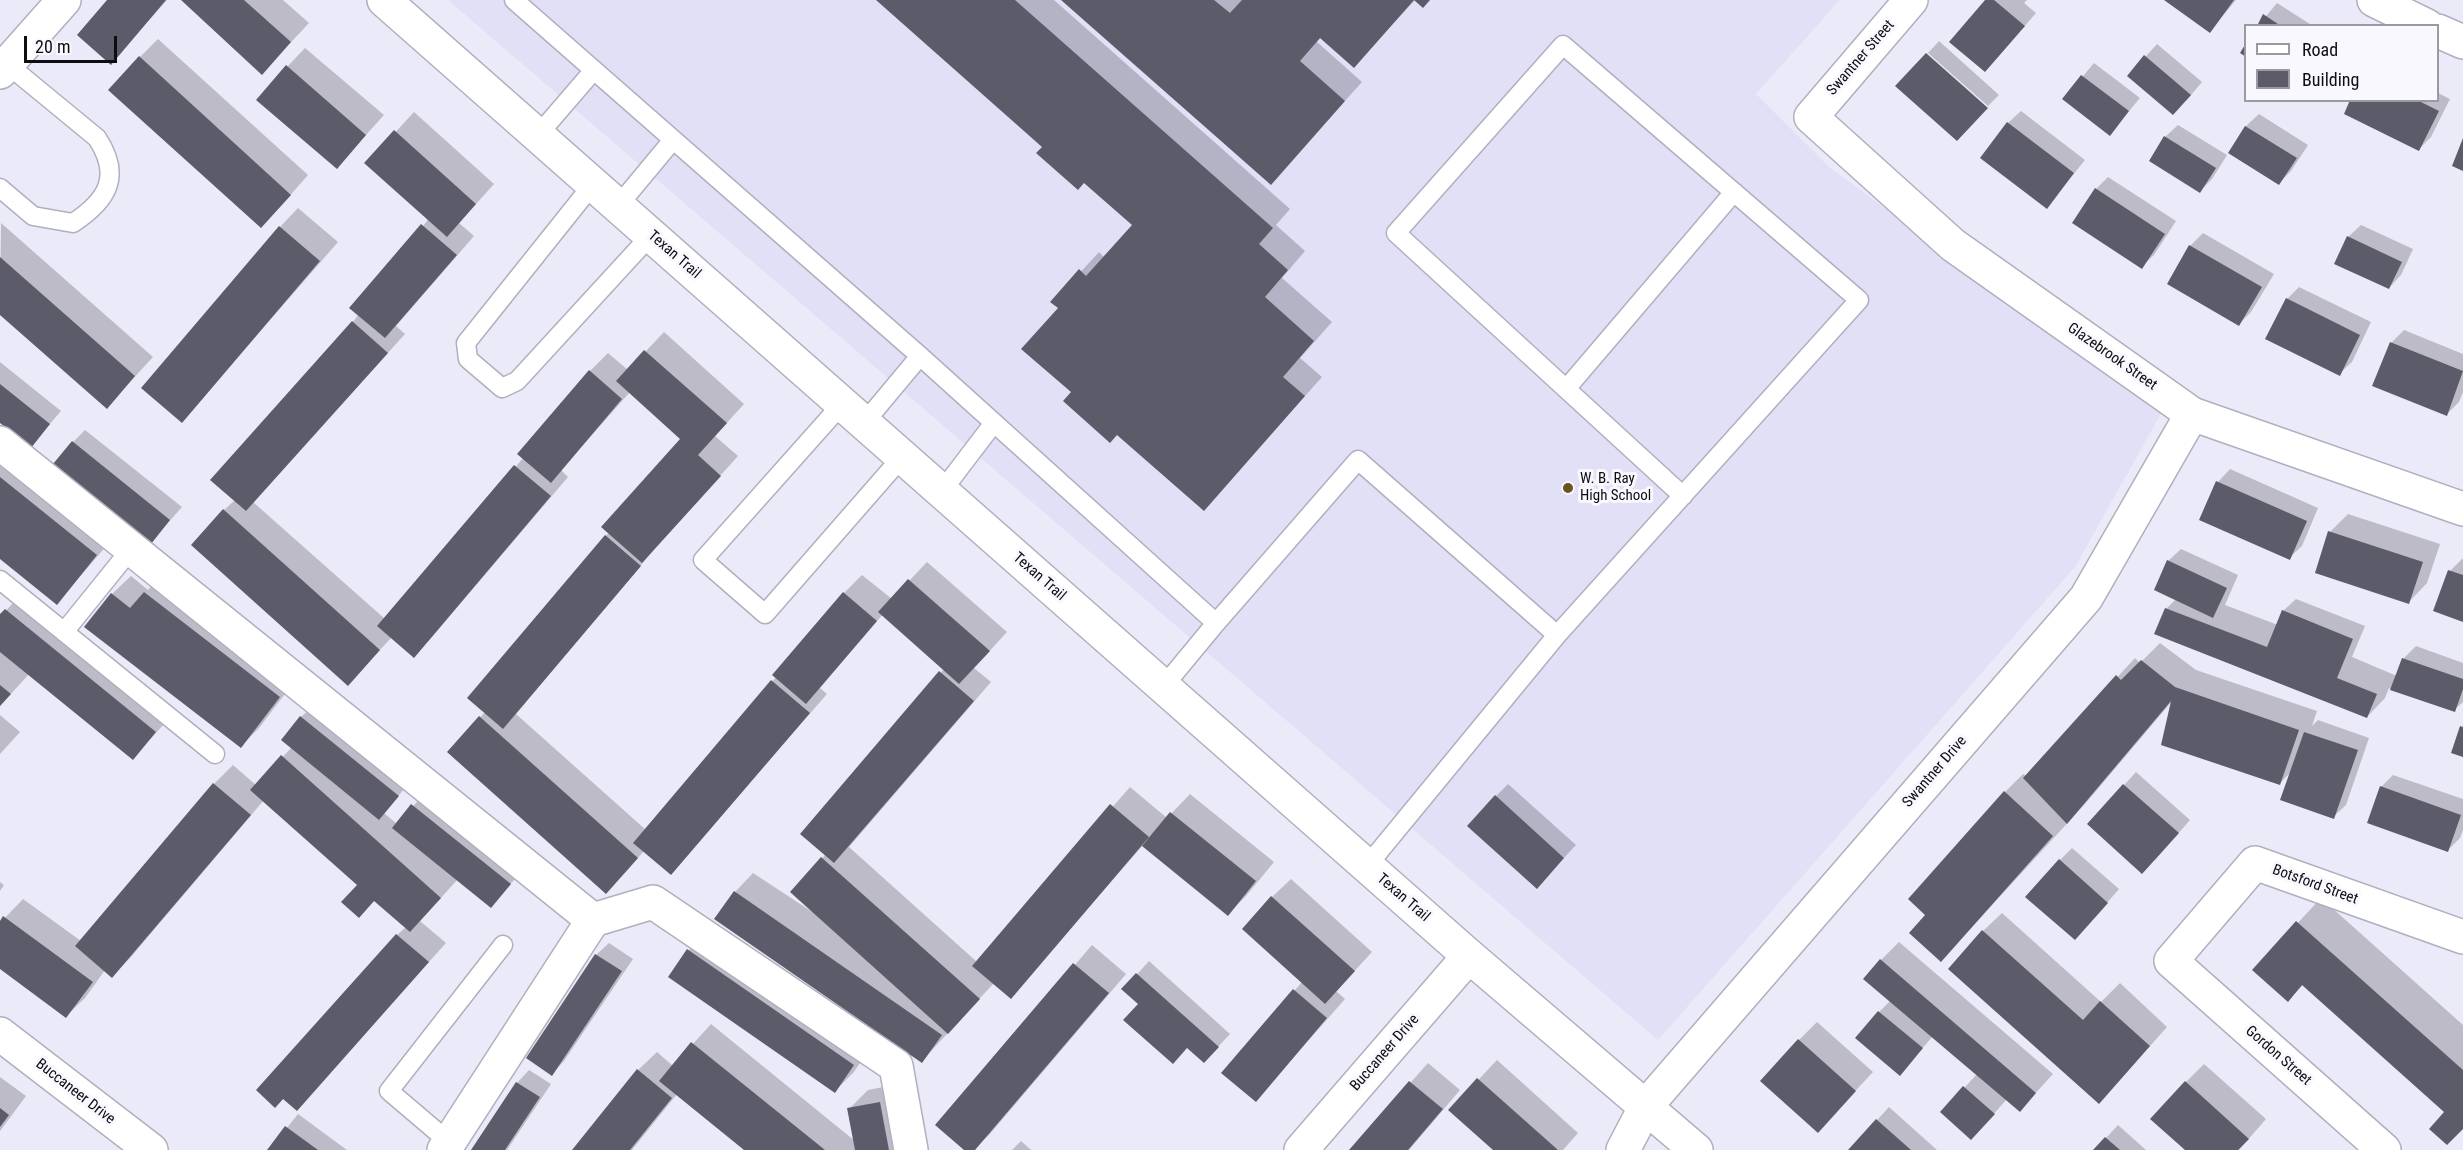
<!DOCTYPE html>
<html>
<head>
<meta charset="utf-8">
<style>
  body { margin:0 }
  #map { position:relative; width:2463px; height:1150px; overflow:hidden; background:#ebeaf9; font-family:"Roboto Condensed",sans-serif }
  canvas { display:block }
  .legend { position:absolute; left:2244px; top:24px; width:195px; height:78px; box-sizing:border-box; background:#f8f8fe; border:2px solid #9a9aa0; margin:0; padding:8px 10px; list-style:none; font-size:18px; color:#0e0d12 }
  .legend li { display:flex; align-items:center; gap:12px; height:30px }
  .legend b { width:30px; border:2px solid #9a9aa0 }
  .scale { position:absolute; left:24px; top:36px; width:93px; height:27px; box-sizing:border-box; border:3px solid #0e0d12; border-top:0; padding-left:8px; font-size:18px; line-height:21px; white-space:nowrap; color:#0e0d12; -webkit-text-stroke:4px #f8f8fe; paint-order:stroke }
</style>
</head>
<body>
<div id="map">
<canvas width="2463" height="1150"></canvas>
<ul class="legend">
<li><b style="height:8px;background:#fff"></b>Road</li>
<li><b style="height:16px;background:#5c5b69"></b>Building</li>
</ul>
<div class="scale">20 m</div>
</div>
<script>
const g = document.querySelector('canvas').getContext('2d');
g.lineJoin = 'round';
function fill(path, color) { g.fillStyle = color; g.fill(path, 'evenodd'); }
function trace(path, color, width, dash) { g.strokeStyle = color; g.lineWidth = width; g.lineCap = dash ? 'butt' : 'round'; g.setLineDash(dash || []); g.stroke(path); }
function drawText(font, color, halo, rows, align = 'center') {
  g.font = font + ' "Roboto Condensed",sans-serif'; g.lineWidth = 6; g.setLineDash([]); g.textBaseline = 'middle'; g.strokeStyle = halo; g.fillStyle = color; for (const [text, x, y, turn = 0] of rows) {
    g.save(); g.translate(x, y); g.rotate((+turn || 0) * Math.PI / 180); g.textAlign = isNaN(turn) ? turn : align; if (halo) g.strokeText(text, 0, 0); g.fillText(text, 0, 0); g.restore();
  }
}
const built = new Path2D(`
  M448,0h1392l-84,94 74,74 333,242 -88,157 -417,473z`);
const shadow = new Path2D(`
  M109,0h58l-56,63z
  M183,0h100l26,23 -47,50z
  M878,0h176l236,209 -14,16 29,26 -23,27 50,44 -32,36 22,19 -118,132 -131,-117 -13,-84 -7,-6 46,-50 6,6 29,-34z
  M1064,0h351l-61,66 -33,-29 -4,5 45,40 -91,101z
  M1987,0h40l-3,3 12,10 -39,45z
  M2167,0h69l-26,31z
  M2277,3l36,23h-55z
  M158,39l150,136 -29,33 -139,-151z
  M1939,41l60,54 -11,11 -60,-53z
  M2157,44l45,38 -16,19 -57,-26z
  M305,48l79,67 -47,52 -50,-100z
  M2094,63l46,35 -30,36 -46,-35z
  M2438,93l12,6 -19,38 -12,12 -67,-49h86z
  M2021,111l64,49 -38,47 -39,-84z
  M414,112l80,72 -35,39 15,13 -78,90 9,8 -152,168 132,117 139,-162 66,-86 18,-18 20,17 36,-38 80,72 -29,32 23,20 -81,90 -141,168 130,116 130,-153 68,-84 18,-18 30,24 35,-37 80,70 -33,36 17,14 -142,165 128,115 153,-175 37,31 23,-24 84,68 -28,34 -18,18 -85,-69 -132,152 -17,-14 -72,78 -206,-143 19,-26 18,-19 64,42 -25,-23 34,-38 118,-186 -61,-54 -63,74 7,6 -156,179 -27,-22 -20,23 -175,-122 36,-40 121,-176 76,-97 -52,-47 -69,78 7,7 -136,160 -18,19 -22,-19 -44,47 -124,-174 11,-10 118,-178 76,-104 -62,-55z
  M2259,114l49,31 -17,26 -12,12 -49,-31 16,-26z
  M2178,125l49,30 -15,24 -12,12 -35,-54z
  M2108,177l68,44 -22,34 -13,12 -45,-78z
  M298,208l40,34 -156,179 98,-194z
  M1,223l152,134 -46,50 -107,-94z
  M2361,225l52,24 -12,26 -12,13 -41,-51z
  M2203,233l71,41 -23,38 -12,12 -49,-78z
  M2299,287l72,35 -19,40 -13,12 -52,-75z
  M2404,330l59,24v38l-4,10 -12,12 -56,-71z
  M0,362l61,49 -30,35 -31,-25z
  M85,430l97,77 -31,35 -78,-100z
  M0,444l115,92 -58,67 -57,-46z
  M2230,469l88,39 -16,38 -13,12 -71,-76z
  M2348,514l92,30 -13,39 -18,19 -79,-70z
  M2181,549l57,26 -13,30 53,20 5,-14 13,-12 69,27 -13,31 45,19 6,-17 13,-13 47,17v39l-9,8 -65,-22 -4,10 -18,19 -211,-83 10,-25 10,-10 -8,-38z
  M2462,559h1v61l-13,-49z
  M163,574l134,104 -38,50 -18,18 -129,-152 19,-18 17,14z
  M24,591l150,122 -41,45 -104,-84 -29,32v-89z
  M2160,643l36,27 121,41 -5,15 6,-6 51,18 -23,67 -13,12 -42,-45 -12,12 -106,-84 -88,104 -126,137 -32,-26 78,-123 18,-18 3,2 109,-118 5,5z
  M314,705l96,77 -26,31 13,11 28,-31 97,78 -31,35 -33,-27 -38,42 26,22 -149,166 100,-174 9,-8 -31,-27 -16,16v-31l-95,-85 -134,158 -18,18 -7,-6 -20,28 -19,18 -66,-48v-45l23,-24 58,42 133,-157 19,-19 23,20 36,-38 9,-30z
  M0,715l20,17 -20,22z
  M2136,772l54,48 -35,40 -66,-36z
  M2393,775l70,24v31l-3,8 -12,12 -67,-63z
  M1508,784l68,61 -27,29 -53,-78z
  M2072,848l47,41 -32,37 -27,-66z
  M1291,879l81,73 -36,39 9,8 -89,101 -32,-27 78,-91 -30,-85z
  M0,882l4,3 -4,6z
  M2321,898l142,127v102l-159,-143 -16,16 -34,-30z
  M2002,913l99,89 19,-19 47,44 -50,56 -134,-152z
  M707,931l165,115 -19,27 -18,18 -165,-114 19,-27z
  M1899,942l154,132 -33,36 -13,-11 -24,27 -41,-14 35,-38 -44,-38 -33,38 -21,-62 12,-12 -10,-40z
  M609,943l24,16 -69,102 -12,13 44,-119z
  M1092,945l34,29 -137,161 -16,15h-7l-29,-25z
  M1149,961l81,73 -14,15 -28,-2 -64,-58z
  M1817,1022l56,50 -55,59 -19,-91z
  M711,1024l144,117 -6,-32 19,-19 30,-6 12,66h-164l-69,-56 -45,56h-58l64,-80 19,-18 16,14z
  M1497,1060l81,73 -15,17h-68l-45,-40z
  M1428,1063l32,27 -51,60h-58z
  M2204,1064l62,55 -27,31h-52l-1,-68z
  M529,1070l22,14 -44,66h-34l44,-67z
  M0,1077l26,19 -26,35z
  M1889,1107l48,43h-87z
  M298,1114l49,36h-78z
  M2118,1125l28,25h-51z
  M1021,1141l10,9h-19z`);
const building = new Path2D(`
  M107,0h59l-55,65 -34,-30z
  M181,0h63l47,42 -29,33z
  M876,0h139l258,228 -14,16 29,26 -23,27 49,44 -31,36 22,19 -101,115 -87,-76 -7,8 -47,-42 8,-9 -50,-43 37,-41 -8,-6 29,-33 7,7 46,-51 -48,-42 -6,7 -42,-37 6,-6z
  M1061,0h153l16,13 12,-13h188l-7,8 -9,-8 -60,68 -34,-30 -20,23 45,40 -74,84z
  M1985,0h9l31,26 -40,46 -36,-30z
  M2164,0h70l-24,33z
  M2263,14l18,12h-24z
  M2246,43v14l-6,-4z
  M1926,53l62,55 -31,33 -62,-55z
  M2144,55l47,40 -18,20 -46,-39z
  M139,56l152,139 -30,33 -153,-138z
  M286,65l80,70 -29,34 -81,-69z
  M2081,75l48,36 -19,25 -48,-37z
  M2350,100h67l22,11 -20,40 -75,-37z
  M2007,122l67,51 -27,36 -67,-51z
  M2245,126l52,32 -18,27 -51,-32z
  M394,130l82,74 -29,33 -83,-74z
  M2164,136l52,32 -16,25 -51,-32z
  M2463,138v33l-11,-5z
  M2095,188l70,46 -23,35 -70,-46z
  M421,224l36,31 -72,83 -36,-30z
  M279,226l41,35 -138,162 -41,-35z
  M2347,236l55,26 -13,27 -55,-25z
  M2189,245l73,42 -23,39 -72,-42z
  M0,257l135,119 -28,33 -107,-94z
  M2286,298l74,37 -20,41 -75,-37z
  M352,321l36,32 -142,158 -36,-31z
  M2390,342l73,29 -16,45 -75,-30z
  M644,350l83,73 -29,32 23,21 -79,87 -41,-36 79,-88 -64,-58z
  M589,370l33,29 -71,84 -34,-29z
  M0,384l50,40 -19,24 -31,-25z
  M72,441l98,79 -19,24 -98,-80z
  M514,465l37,31 -137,162 -37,-32z
  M0,477l97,78 -40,50 -57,-46z
  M2216,481l91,40 -17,39 -91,-40z
  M223,509l157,141 -32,36 -157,-141z
  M2328,531l95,31 -14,42 -94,-31z
  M605,535l36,31 -138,163 -36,-31z
  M2167,560l60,28 -14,30 -59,-28z
  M2448,570l15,5v47l-30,-11z
  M908,579l82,72 -31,33 -81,-72z
  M144,592l136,105 -39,51 -157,-121 27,-34 19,15z
  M843,592l34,29 -71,83 -34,-29z
  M2165,608l102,39 15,-37 71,29 -16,39 40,16 -10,24 -213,-84z
  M5,609l151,123 -23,28 -133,-108v-38z
  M2402,658l61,21v10l-8,23 -65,-22z
  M2141,660l34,27 124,43 -19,55 -119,-40 10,-44 -104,123 -44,-46 93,-103 5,5z
  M939,671l35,30 -140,162 -34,-29z
  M771,680l39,33 -139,162 -38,-32z
  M0,685l11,9 -11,12z
  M300,716l99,80 -20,24 -98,-80z
  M479,716l159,142 -32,36 -159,-142z
  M2460,726l3,1v30l-12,-4z
  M2304,732l54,18 -24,69 -54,-19z
  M281,755l160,143 -31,34 -36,-31 -15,17 -18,-16 16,-17 -107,-95z
  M213,783l38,32 -139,163 -37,-32z
  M2123,784l56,49 -37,41 -55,-50z
  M2380,786l81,29 -13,37 -81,-29z
  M2004,791l49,45 -112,126 -32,-29 16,-18 -17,-16z
  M1495,795l69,63 -27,31 -70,-63z
  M411,804l100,80 -20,24 -99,-80z
  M1110,804l39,33 -138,162 -39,-33z
  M1170,812l86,69 -28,35 -86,-70z
  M821,857l159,142 -32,35 -158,-142z
  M2059,859l49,44 -33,37 -50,-43z
  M734,891l208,144 -20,28 -208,-144z
  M1271,896l84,75 -30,33 -83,-75z
  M3,916l90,66 -27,36 -66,-49v-48z
  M2296,921l167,149v59l-16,16 -18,-16 15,-17 -142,-127 -14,17 -36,-32z
  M1982,930l101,90 17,-19 50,45 -51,58 -151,-135z
  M396,934l33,28 -132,149 -14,-12 -8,9 -19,-18z
  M687,949l167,116 -19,28 -167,-116z
  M595,954l27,17 -70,105 -26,-18z
  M1880,959l156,134 -16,19 -157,-133z
  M1073,963l36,30 -134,157h-11l-29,-25z
  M1136,973l83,74 -15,16 -17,-15 -14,16 -50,-44 15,-16 -17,-15z
  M1293,989l34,29 -71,84 -35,-29z
  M1878,1011l45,37 -23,28 -45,-38z
  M1798,1039l58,52 -38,42 -58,-52z
  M691,1042l134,108h-81l-85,-69z
  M637,1069l35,29 -42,52h-58z
  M1477,1078l81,72h-65l-45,-40z
  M1409,1081l34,28 -35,41h-59z
  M2185,1081l64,58 -11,11h-53l-35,-31z
  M516,1082l24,15 -35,53h-34z
  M1963,1086l32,28 -24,26 -31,-28z
  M880,1102l9,48h-34l-8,-42z
  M0,1108l9,7 -9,12z
  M1876,1119l35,31h-63z
  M285,1126l33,24h-51z
  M2105,1137l15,13h-27z`);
const lane = new Path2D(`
  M514,0l406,356 296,267 -53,64
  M538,135l56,-65
  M593,184l-127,159 2,16 34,29 15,-7 134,-146
  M0,188l33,28 40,7c35,-23 49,-47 24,-85l-90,-74
  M618,206l54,-65
  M1566,389l168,-197
  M842,404l-139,156 62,54 137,-157
  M864,423l56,-67
  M942,491l51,-67
  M0,580l215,174
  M1216,623l142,-163 199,175
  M64,632l67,-83
  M1367,866l190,-231 302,-335 -296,-255 -167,188 287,263
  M449,1142l-60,-51 114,-146`);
const street = new Path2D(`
  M1911,0l-100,117 142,128 239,169 271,95
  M2374,0l53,26
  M2438,31l25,11
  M0,72l64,-72
  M0,443l593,477 60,-18 243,164 15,84
  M0,1034l151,116
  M444,1150l149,-230
  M1301,1150l168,-194
  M1623,1150l23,-44 440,-508 106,-184
  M2384,1150l-213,-189 84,-98 208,74`);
const secondary = new Path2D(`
  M384,0l1085,956 227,194`);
const markers = [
  [1568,488,6,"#6c5123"]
];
const streetNames = [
  ["Swantner Street",1861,58,-49],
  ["Texan Trail",674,255,41],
  ["Glazebrook Street",2112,357,35],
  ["Texan Trail",1039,577,41],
  ["Swantner Drive",1935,772,-49],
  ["Botsford Street",2315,885,20],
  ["Texan Trail",1403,898,41],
  ["Buccaneer Drive",1385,1053,-49],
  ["Gordon Street",2278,1056,41],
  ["Buccaneer Drive",75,1092,38]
];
const poiNames = [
  ["W. B. Ray",1580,479],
  ["High School",1580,496]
];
fill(built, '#e1e0f7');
fill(shadow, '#0003');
fill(building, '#5c5b69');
trace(lane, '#b0afbe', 21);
trace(street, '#b0afbe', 36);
trace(secondary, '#b0afbe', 36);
trace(lane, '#fff', 18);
trace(street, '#fff', 33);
trace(secondary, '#fff', 33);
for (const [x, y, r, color] of markers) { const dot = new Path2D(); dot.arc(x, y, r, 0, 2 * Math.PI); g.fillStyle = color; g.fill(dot); trace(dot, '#f8f8fe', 2); }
drawText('15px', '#0e0d12', '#f8f8fe', streetNames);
drawText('15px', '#0e0d12', '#f8f8fe', poiNames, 'left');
</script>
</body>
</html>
